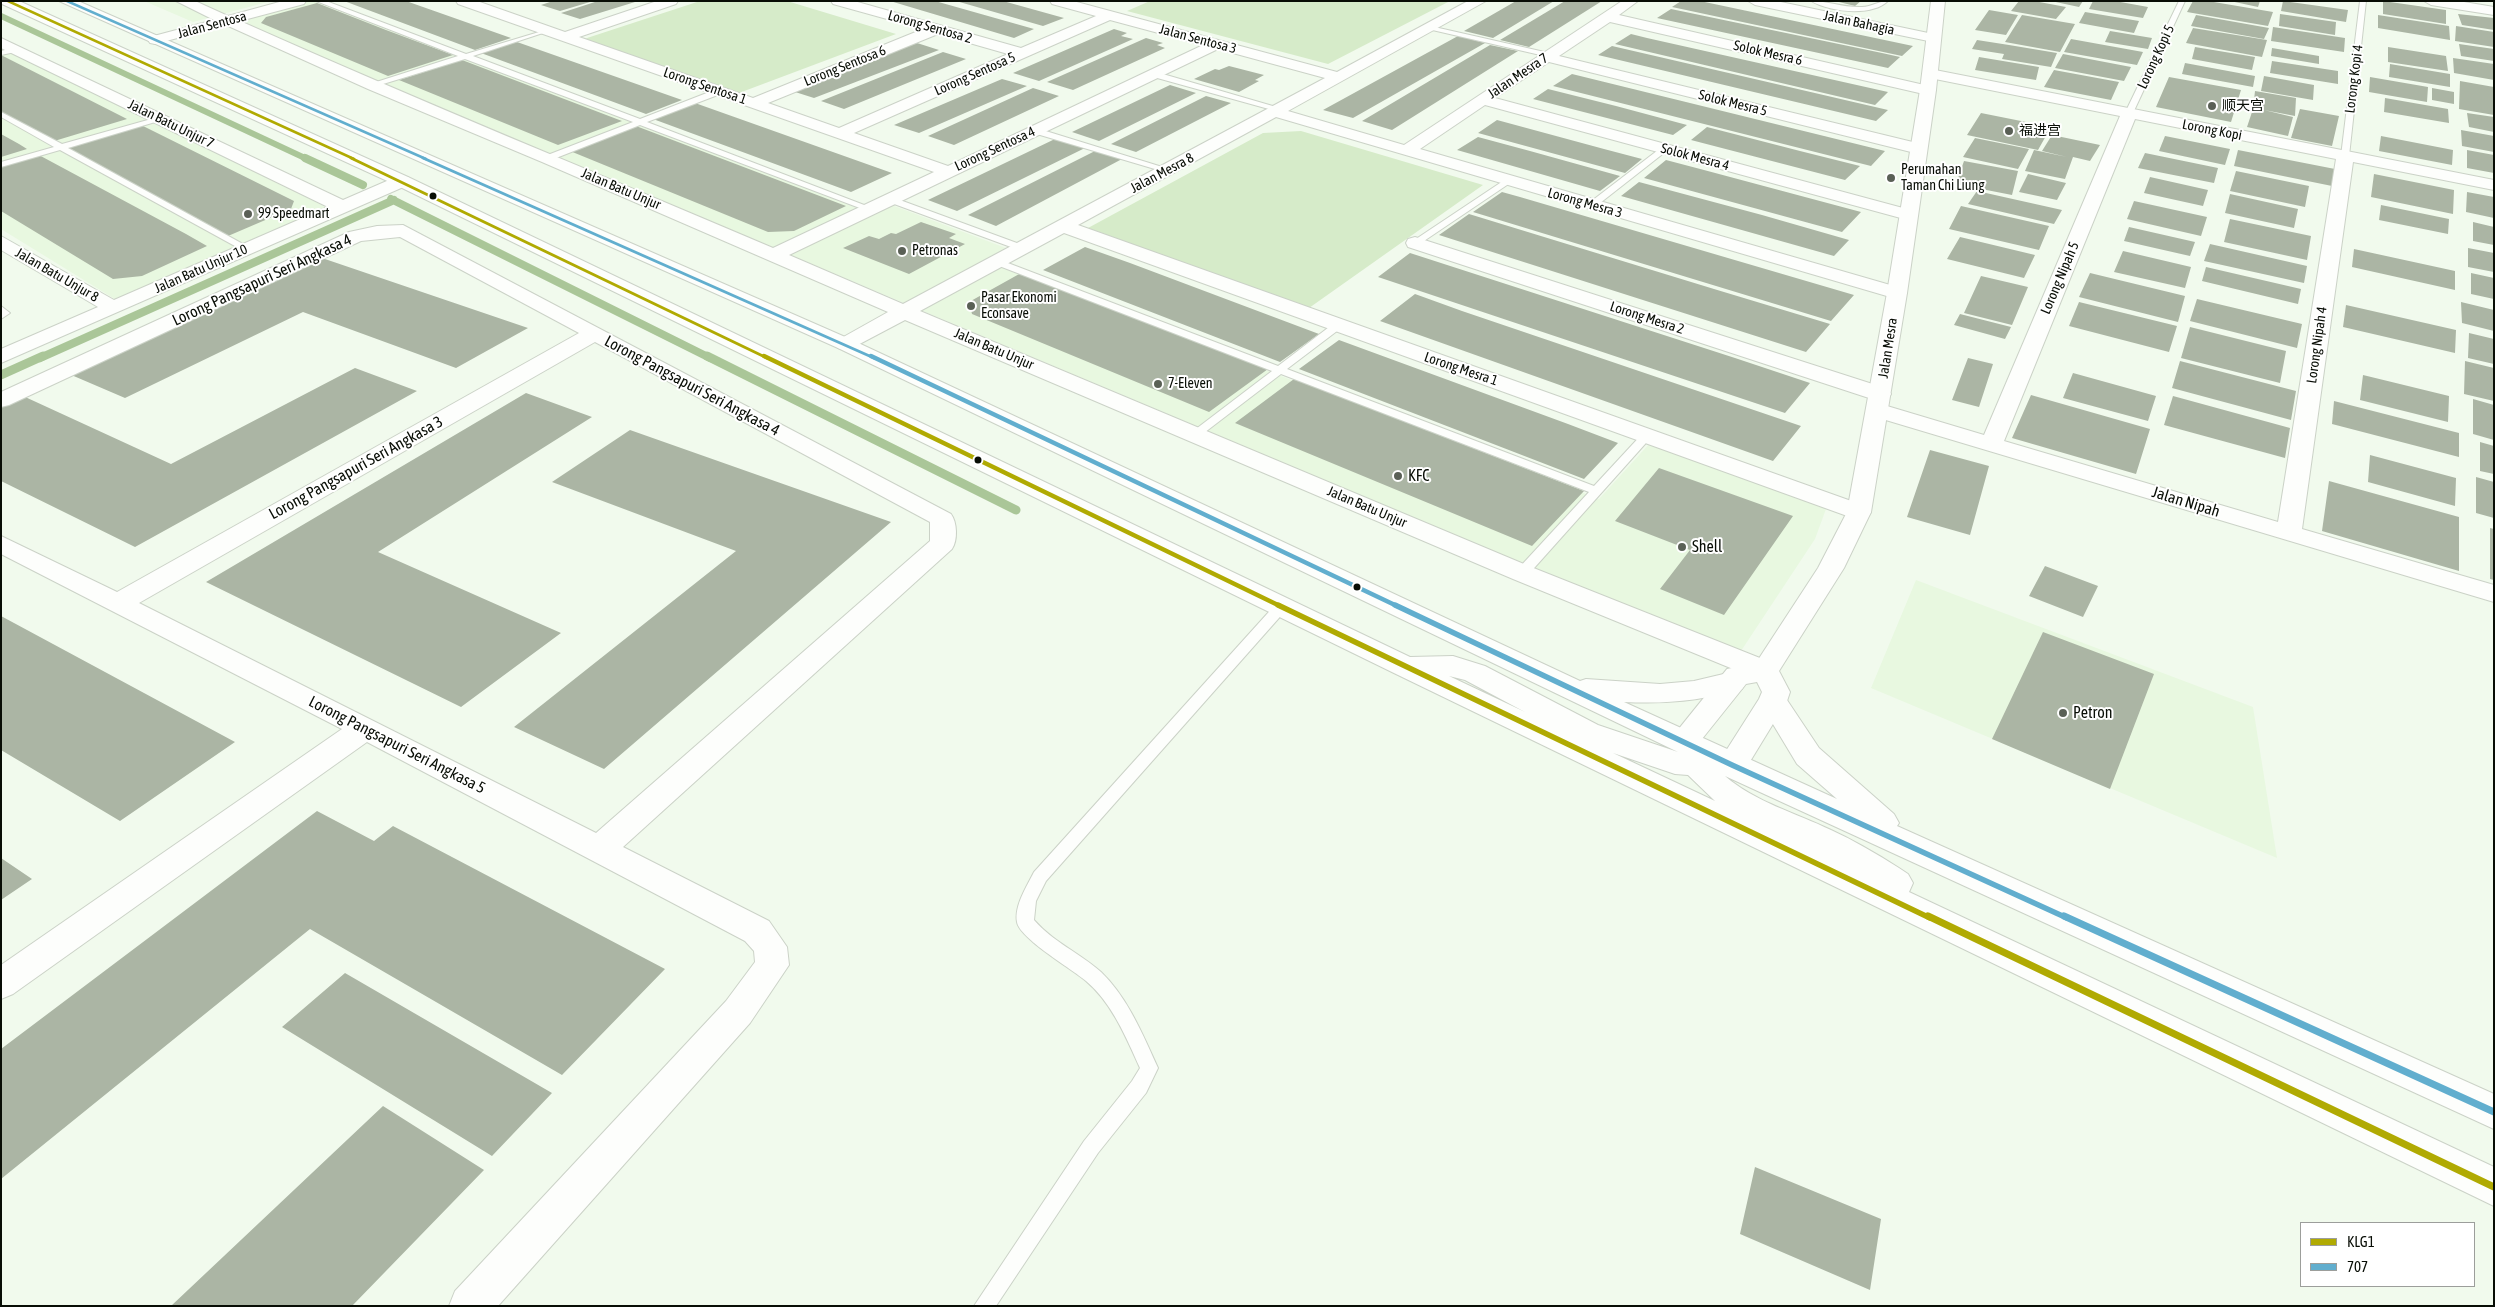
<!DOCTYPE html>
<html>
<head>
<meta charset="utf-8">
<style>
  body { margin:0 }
  #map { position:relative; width:2495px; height:1307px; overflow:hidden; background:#f1faed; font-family:"Asap Condensed",sans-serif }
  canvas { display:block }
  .frame { position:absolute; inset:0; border:2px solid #080d05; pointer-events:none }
  .legend { position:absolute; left:2300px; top:1222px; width:175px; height:65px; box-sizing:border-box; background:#fff; border:1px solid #9c9e9b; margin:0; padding:6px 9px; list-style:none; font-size:15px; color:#080d05 }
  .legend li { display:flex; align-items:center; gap:10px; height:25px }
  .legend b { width:25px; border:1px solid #9c9e9b }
</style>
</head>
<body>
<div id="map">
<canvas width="2495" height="1307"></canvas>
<div class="frame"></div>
<ul class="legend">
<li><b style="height:6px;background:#b0aa02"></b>KLG1</li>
<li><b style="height:6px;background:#61aece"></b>707</li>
</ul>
</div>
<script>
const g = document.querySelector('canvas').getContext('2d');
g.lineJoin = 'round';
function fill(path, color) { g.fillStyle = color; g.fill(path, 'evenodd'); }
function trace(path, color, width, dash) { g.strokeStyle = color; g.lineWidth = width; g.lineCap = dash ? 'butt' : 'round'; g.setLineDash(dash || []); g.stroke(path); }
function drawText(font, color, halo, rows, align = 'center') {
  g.font = font + ' "Asap Condensed","Noto Sans SC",sans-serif'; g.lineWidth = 4; g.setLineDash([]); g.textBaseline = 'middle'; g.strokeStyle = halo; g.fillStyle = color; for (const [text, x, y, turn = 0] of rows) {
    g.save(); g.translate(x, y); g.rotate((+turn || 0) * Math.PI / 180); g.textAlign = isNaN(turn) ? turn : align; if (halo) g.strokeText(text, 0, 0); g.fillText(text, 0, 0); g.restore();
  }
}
const built = new Path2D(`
  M144,1h127l-78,21z
  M306,1h7l557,212 19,-9 117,44 -22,13 615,238 51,-56 176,66 -11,30 -74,112 -225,-90 -1281,-540z
  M1,47l327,161 -210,93 -117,-72z
  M1916,580l337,127 24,151 -406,-170z`);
const green = new Path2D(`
  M700,1h87l109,33 -157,59 -155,-54z
  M1150,1h300l-122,63 -201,-53z
  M1301,131l182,54 -174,123 -221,-80 175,-95z`);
const streamFar2 = new Path2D(`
  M1,16l306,143`);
const streamFar1 = new Path2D(`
  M305,158l58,27
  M391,199l319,159
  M40,358l354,-158`);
const stream = new Path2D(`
  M707,356l309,154
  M1,375l42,-19`);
const building = new Path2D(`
  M344,1h62l105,37 -36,12z
  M553,1h37v1l-30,9 -19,-6z
  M598,1l37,1 -55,17 -19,-6z
  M890,1h45l99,28 -20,9z
  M956,1h47l61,17 -21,8z
  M1516,1h38l-61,37 -29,-7z
  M1565,1h37l-73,46 -29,-7z
  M1681,1h19l213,45 -11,10 -230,-49z
  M1835,1h26l-6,5z
  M2019,1h15l32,6 -10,12 -45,-8z
  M2051,1h32l-4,6z
  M2093,1h22l33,6 -5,11 -54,-9z
  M2193,1h15l65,11 -5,14 -81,-14z
  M2230,1h30l-2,6z
  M2283,1l65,9 -2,12 -65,-11z
  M2383,1l63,9v14l-63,-10z
  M317,3l69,27 67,25 -65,21 -127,-53 5,-6z
  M1671,9l211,44 18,4 -12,11 -231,-50z
  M1989,10l29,5 -12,20 -31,-5z
  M2085,12l54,9 -5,12 -55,-10z
  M2280,14l56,8 -1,13 -56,-9z
  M2458,14l36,4v12l-32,-5z
  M2022,15l53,9 -15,28 -55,-10z
  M2196,15l73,13 -5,11 -73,-13z
  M2378,15l71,11 1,14 -72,-12z
  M2456,26l38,6v15l-39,-6z
  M2273,27l72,11 -1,14 -73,-11z
  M2193,28l74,12 -5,17 -76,-14z
  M1114,29l13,4 -6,3 12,3 -94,42 -26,-8z
  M2110,31l42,7 -4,11 -43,-7z
  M1631,34l16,4 241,54 -13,13 -260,-61z
  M1458,36l27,7 -132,75 -30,-8z
  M1146,38l17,5 -6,2 8,3 -92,42 -26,-8z
  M2071,39l72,13 -6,13 -73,-13z
  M1977,40l32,5 48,8 -6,14 -49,-8 2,-5 -32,-5z
  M517,42l165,58 -36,14 -165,-61z
  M917,43l22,7 -125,48 -22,-7z
  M2459,44l35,5v12l-33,-5z
  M1490,45l28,6 -126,79 -30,-9z
  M1612,46l134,31 142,33 -12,11 -278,-66z
  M2195,47l60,10 -3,13 -60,-11z
  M2388,47l58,9 2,15 -60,-9z
  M2272,48l47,8v8l-48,-8z
  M943,52l23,7 -122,50 -23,-8z
  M2063,54l68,13 -7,14 -69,-13z
  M1,55l126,64 -76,23 -50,-28z
  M1979,57l60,10 -3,13 -61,-10z
  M2453,58l41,6v16l-40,-7z
  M462,60l160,61 -64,24 -159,-65z
  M2272,61l66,10v13l-68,-11z
  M2185,63l70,13 -2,11 -71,-13z
  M2390,64l60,10v13l-61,-10z
  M1229,66l35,9 -9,5 4,1 -20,11 -45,-13 21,-10 4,1z
  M2054,70l65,12 -8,18 -67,-13z
  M1572,74l118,29 195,48 -14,15 -318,-80z
  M2264,76l50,9 -1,15 -52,-9z
  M2169,77l72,13 -10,32 -75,-15z
  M2370,77l58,10 -1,15 -58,-10z
  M1002,79l25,7 -108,47 -25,-8z
  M2460,81l34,6v28l-35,-6z
  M1170,85l26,8 -97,48 -27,-9z
  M1033,88l26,8 -105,49 -26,-9z
  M2432,88l22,4v12l-22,-4z
  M1548,89l68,17 71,19 -14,10 -140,-36z
  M2255,91l41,7 -1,18 -31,-6 29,7 -5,19 -41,-9 6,-18z
  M1206,96l25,7 -95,49 -25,-8z
  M2385,98l63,11 1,14 -65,-11z
  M695,103l197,70 -41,19 -198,-73z
  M2300,109l39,7 -7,30 -41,-8z
  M1981,113l70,14 -13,23 -71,-15z
  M2467,113l27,4v15l-25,-5z
  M1497,120l107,29 38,10 -17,14 -147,-40z
  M137,123l157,78 -3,8 -63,27 -168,-89z
  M636,126l210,80 -52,25 -26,1 -198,-81z
  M1707,127l93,24 60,15 -15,14 -154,-40z
  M2461,130l33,6v16l-32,-6z
  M1,134l18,10 8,5 -26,8z
  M2052,135l48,10 -10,16 -17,-4 -8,22 -40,-8 9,-21 33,7 -25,-6z
  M2165,136l65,13 -5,16 -66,-14z
  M2381,136l72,14 -1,15 -73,-14z
  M1478,137l52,14 90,25 -20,15 -143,-41z
  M1057,138l30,9 -130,64 -29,-11z
  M1975,138l54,11 -11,20 -55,-12z
  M2238,150l97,19 -3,17 -98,-20z
  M2467,150l27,5v18l-27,-5z
  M1095,151l27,8 -126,67 -28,-11z
  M2145,153l73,15 -4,15 -76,-15z
  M37,154l149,80 21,12 -65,30 -29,3 -112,-68v-46z
  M1666,160l38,10 157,42 -19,20 -198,-54z
  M1964,161l54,10 -6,24 -56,-11z
  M2236,171l73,15 -4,21 -75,-16z
  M2028,174l38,9 -9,17 -38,-8z
  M2374,174l80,16 -1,24 -82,-17z
  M2150,177l58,13 -5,16 -59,-13z
  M1639,182l123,33 87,25 -15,16 -213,-60z
  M1977,191l85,19 -8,14 -86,-20z
  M1502,192l18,5 334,98 -23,26 -358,-109z
  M2467,192l27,5v21l-28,-6z
  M2230,194l68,15 -4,19 -69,-15z
  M2134,201l73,16 -6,19 -74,-17z
  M2381,205l68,14 -1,15 -69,-14z
  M1961,206l88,20 -10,24 -90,-21z
  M1469,214l245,75 116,35 -24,28 -367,-117z
  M2230,219l81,17 -4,24 -83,-18z
  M921,222l35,12 -7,4 16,6 -56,30 -66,-26 26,-12 10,3 12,-6 5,1z
  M2473,222l21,5v18l-21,-4z
  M2129,227l66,15 -5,14 -66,-15z
  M1960,237l75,18 -11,23 -77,-19z
  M2210,244l97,22 -3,17 -100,-22z
  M1085,247l45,16 189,71 -39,28 -237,-92z
  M2468,248l26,5v19l-26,-5z
  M2354,249l101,22v19l-103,-23z
  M2123,251l68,16 -6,21 -71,-16z
  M1410,253l325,105 75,25 -25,30 -407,-136z
  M322,258l206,70 -72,40 -153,-56 -178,86 -56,-24z
  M2206,267l95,22 -3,15 -96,-23z
  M1021,273l247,96 -59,43 -237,-98 -3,-12z
  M2090,273l95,23 -7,26 -99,-25z
  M2471,273l23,5v21l-23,-5z
  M1981,276l47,11 -16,38 -48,-12z
  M1415,294l47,17 339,115 -28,35 -393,-140z
  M2197,299l105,25 -5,24 -107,-27z
  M2079,302l98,24 -8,26 -100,-26z
  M2461,302l33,8v21l-32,-8z
  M2346,305l110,25 -1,23 -112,-26z
  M1960,314l51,13 -6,12 -51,-14z
  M2190,327l96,24 -6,32 -99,-25z
  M2469,333l25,6v25l-26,-6z
  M1339,340l229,84 50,19 -34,36 -285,-110z
  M1968,358l25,6 -14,43 -27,-7z
  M2180,361l116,30 -5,29 -119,-32z
  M2465,361l29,7v33l-30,-7z
  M355,368l62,23 -282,156 -134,-66v-75l22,-10 148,68z
  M2073,373l83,23 -8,25 -85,-23z
  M2363,375l86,21 -1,26 -88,-22z
  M1294,379l290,112 -52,55 -297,-123z
  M526,393l66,24 -214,135 183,81 -100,74 -255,-125z
  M2031,395l119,34 -14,45 -124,-36z
  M2173,396l117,32 -5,30 -121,-33z
  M2473,399l21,6v35l-21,-6z
  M2334,401l125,32v24l-127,-33z
  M630,430l261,92 -287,247 -90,-42 222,-176 -184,-69z
  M2480,442l14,4v28l-14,-3z
  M1930,450l59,16 -19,69 -63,-18z
  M2370,455l86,23 -1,28 -87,-24z
  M1659,468l134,48 -69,99 -64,-26 30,-39 -75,-29z
  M2476,477l18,5v36l-18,-5z
  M2329,481l130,36v54l-137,-40z
  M2490,528l4,1v51l-4,-1z
  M2045,566l53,20 -15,31 -54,-21z
  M1,616l234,126 -115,79 -119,-71z
  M2043,632l111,42 -44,115 -118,-50z
  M317,811l57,30 19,-15 272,143 -103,106 -252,-146 -309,250v-130z
  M1,858l31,21 -31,21z
  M345,973l207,120 -60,63 -210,-129z
  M383,1106l101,64 -132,136h-181z
  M1755,1167l126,52 -11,71 -130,-56z`);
const service = new Path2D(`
  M316,1h10l140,53 83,-25v2l-76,25 167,63 77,-30h6v4l-76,29 225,86 -7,2 -225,-85 -89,35h-6v-4l88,-34 -168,-63 -95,29v-4l88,-28z
  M1811,1c17,0 34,7 51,6 10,0 16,-6 26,-6 -17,16 -58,11 -77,0z
  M2179,1h6l-52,112 -7,2 -1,-2z
  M2360,1h6l-17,155 -4,3 -4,-3z
  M1430,26l119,27 4,2 -4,2 -121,-28z
  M17,47h3v4l-19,4v-4z
  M1150,72h6l127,37 -7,2 -126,-35z
  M1,112l61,32 100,-28v4l-94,28 184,101 -8,2 -184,-101 -59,17v-5l53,-15 -53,-30z
  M1030,128h6l136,42 -7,2 -135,-40z
  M1662,147l7,2 -74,58h-6v-4z
  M1506,179l7,2 -95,64 -8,-2z
  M889,196l136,50 2,2 -8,2 -133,-49 -1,-2z
  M994,260h6l278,106 55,-42h8v4l-54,41 307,117 50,-54h8l2,2 -127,142h-10l-1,-3 1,-3 72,-78 -308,-118 -81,62h-8v-4l80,-61 -278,-107z
  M1,306l9,7 -9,6z
  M1281,603l5,1 2,3 -2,3 -240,271 -10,20 -2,19c19,22 46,33 67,52 27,26 42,63 57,96l-12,25 -48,60 -102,153h-22l110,-165 48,-60 8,-13c-14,-31 -28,-65 -54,-87 -14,-12 -67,-43 -69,-59 -3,-16 10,-36 17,-50l242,-268z`);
const minor = new Path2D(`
  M176,1h19l33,15 55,-15h23l-2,3 -64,17c176,79 355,151 533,227l161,-76 -476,-168 -2,-3h21l88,31 92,-31h21l-2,3 -97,33 174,61 170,-69 -90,-25 -2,-3h23l167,47 75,-32 -44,-12 -2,-3h23l264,71 131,-71h18l-198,110 116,34 218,-144h16l-19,14 314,72 3,3 -3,3 -5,2 -318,-73 -51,34 366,89 2,4 -2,4 -6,1 -370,-92 -54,36 419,113 3,4 -3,4 -6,1 -423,-115 -65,44 484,140 3,4 -3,4 -7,2 -621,-182 -198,108 790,282 3,5 -3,5 -9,2 -9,-2 -786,-284 -144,78 611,256 244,97 4,7 -4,7 -10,3 -10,-3 -242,-99 -608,-259 -53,28 -7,2 -7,-2 -3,-4 3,-4 50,-28 -346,-150 -174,-73 -142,-64 -71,19 -5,-1 -2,-3 2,-3 64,-17zM1110,20l93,25 -255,121 -94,-33zM938,34l70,20 -169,74 -71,-25zM1218,49l107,29 -422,226 -114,-49z
  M1748,1h28l157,33 7,4 -7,4 -178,-37z
  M2424,1h34l36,6v8l-63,-10z
  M1,38l342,162 53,-23h12l3,4 -3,4 -407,178v-14l97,-42 -97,-57v-14l113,64 214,-93 -327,-159z
  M1930,69l564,111v10l-141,-28 -51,367 192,56v17l-625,-187 -3,-5 3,-5 8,-2 107,32 136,-319 -195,-39 -3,-3zM2135,119l201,40 -58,363 -274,-81z
  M403,225l548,289c6,8 7,26 1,35l-329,298 146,74 18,26 2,18 -39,58 -252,283h-49l6,-15 271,-290 29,-39 -1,-11 -9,-10 -378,-199 -354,252 -12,5v-34l341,-236 -341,-175v-18l116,56 462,-259 -179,-96 -39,4 -352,164 -8,2v-15l348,-160 28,-6zM595,342l335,180v19l-334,292 -457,-230z
  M1415,237l473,152 3,5 -3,5 -8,2 -8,-2 -464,-152 -2,-4 2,-4z`);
const tertiary = new Path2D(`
  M1931,1h14l-9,89 -29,203 -36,219 -27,56 -65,103 11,21 -3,9 -44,72 -11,3 -11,-3 -4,-8 42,-66 3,-7 -5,-10 -11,2 -52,65 -10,3 -10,-3 -5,-8 58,-72 29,-6 62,-95 29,-56 40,-219 33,-203z`);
const secondary = new Path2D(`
  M1,1h18l389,176 1002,480 43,-1 32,10 113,59 80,27 -840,-404 -779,-347h19l774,339 728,341 6,-2 74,5 34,-3 38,-9 10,3 4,7 -4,7c-42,12 -75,15 -118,13l213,97 -40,-35 -38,-63 4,-7 10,-3 10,3 36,54 75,66 5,9 -2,3 597,268v35l-769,-353c30,26 71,37 106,54 24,11 46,24 68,38l9,6 5,9 -4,9 585,275v39l-1098,-532 -1000,-489 -394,-181zM1449,676l16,4 60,32zM1613,753l62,21 13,1 27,26z`);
const bus1Far4 = new Path2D(`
  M8,1l346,158`);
const bus1Far3 = new Path2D(`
  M351,158l416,200`);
const bus1Far2 = new Path2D(`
  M764,356l516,250`);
const bus1Far1 = new Path2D(`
  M1278,605l652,313`);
const bus1 = new Path2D(`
  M1928,916l566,271`);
const bus2Far4 = new Path2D(`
  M67,1l359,158`);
const bus2Far3 = new Path2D(`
  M423,158l451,200`);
const bus2Far2 = new Path2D(`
  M871,356l526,250`);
const bus2Far1 = new Path2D(`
  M1395,605l337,160 335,153`);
const bus2 = new Path2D(`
  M2064,916l430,196`);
const markers = [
  [2212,106,5,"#5a6056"],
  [2009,131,5,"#5a6056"],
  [1891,178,5,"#5a6056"],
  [433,196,4.5,"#080d05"],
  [248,214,5,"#5a6056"],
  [902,251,5,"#5a6056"],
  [971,306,5,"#5a6056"],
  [1158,384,5,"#5a6056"],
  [978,460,4.5,"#080d05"],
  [1398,476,5,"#5a6056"],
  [1682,547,5,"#5a6056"],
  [1357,587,4.5,"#080d05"],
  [2063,713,5,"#5a6056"]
];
const farStreetnames = [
  ["Jalan Bahagia",1859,23,12],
  ["Jalan Sentosa",212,25,-15],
  ["Lorong Sentosa 2",930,27,16],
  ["Jalan Sentosa 3",1198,39,15],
  ["Solok Mesra 6",1768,53,13],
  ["Lorong Kopi 5",2156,57,-65],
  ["Lorong Sentosa 6",845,66,-22],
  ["Lorong Sentosa 5",975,74,-24],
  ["Jalan Mesra 7",1518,76,-34],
  ["Lorong Kopi 4",2354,79,-83],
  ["Lorong Sentosa 1",705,86,19],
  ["Solok Mesra 5",1733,103,14],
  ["Jalan Batu Unjur 7",171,124,26],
  ["Lorong Kopi",2212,130,11],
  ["Lorong Sentosa 4",995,149,-25],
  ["Solok Mesra 4",1695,157,15],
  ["Jalan Mesra 8",1162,173,-28],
  ["Jalan Batu Unjur",621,189,23],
  ["Lorong Mesra 3",1585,203,16],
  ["Jalan Batu Unjur 10",201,269,-24],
  ["Jalan Batu Unjur 8",57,275,30],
  ["Lorong Nipah 5",2060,278,-67],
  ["Lorong Mesra 2",1647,318,18],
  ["Lorong Nipah 4",2317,345,-82],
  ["Jalan Mesra",1888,348,-81],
  ["Jalan Batu Unjur",994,349,23],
  ["Lorong Mesra 1",1461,369,19],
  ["Jalan Batu Unjur",1367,507,23]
];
const farPoinames = [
  ["顺天宫",2222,106],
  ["福进宫",2019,131],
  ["Perumahan",1901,170],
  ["Taman Chi Liung",1901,186],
  ["99 Speedmart",258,214],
  ["Petronas",912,251],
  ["Pasar Ekonomi",981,298],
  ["Econsave",981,314],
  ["7-Eleven",1168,384]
];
const streetNames = [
  ["Lorong Pangsapuri Seri Angkasa 4",262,280,-25],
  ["Lorong Pangsapuri Seri Angkasa 4",692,386,28],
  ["Lorong Pangsapuri Seri Angkasa 3",356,468,-29],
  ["Jalan Nipah",2186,502,17],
  ["Lorong Pangsapuri Seri Angkasa 5",397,745,27]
];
const poiNames = [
  ["KFC",1408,476],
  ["Shell",1692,547],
  ["Petron",2073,713]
];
fill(built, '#e8f8e0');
fill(green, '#d6ebc9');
trace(streamFar2, '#aac698', 6);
trace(streamFar1, '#aac698', 8);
trace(stream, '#aac698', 9);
fill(building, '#abb5a4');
trace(service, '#cbd2c7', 2);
trace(minor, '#cbd2c7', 2);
trace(tertiary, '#cbd2c7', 2);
trace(secondary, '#cbd2c7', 2);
fill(service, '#fdfefc');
fill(minor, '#fdfefc');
fill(tertiary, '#fdfefc');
fill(secondary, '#fdfefc');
trace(bus1Far4, '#b0aa02', 2.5);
trace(bus1Far3, '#b0aa02', 3);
trace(bus1Far2, '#b0aa02', 4.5);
trace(bus1Far1, '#b0aa02', 5.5);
trace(bus1, '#b0aa02', 7);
trace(bus2Far4, '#61aece', 2.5);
trace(bus2Far3, '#61aece', 3);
trace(bus2Far2, '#61aece', 4.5);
trace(bus2Far1, '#61aece', 5.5);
trace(bus2, '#61aece', 7);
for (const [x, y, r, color] of markers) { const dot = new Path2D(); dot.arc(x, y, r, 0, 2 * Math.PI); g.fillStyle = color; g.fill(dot); trace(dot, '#fff', 2); }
drawText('14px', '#080d05', '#fff', farStreetnames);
drawText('14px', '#080d05', '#fff', farPoinames, 'left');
drawText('16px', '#080d05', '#fff', streetNames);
drawText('16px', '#080d05', '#fff', poiNames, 'left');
</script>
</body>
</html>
